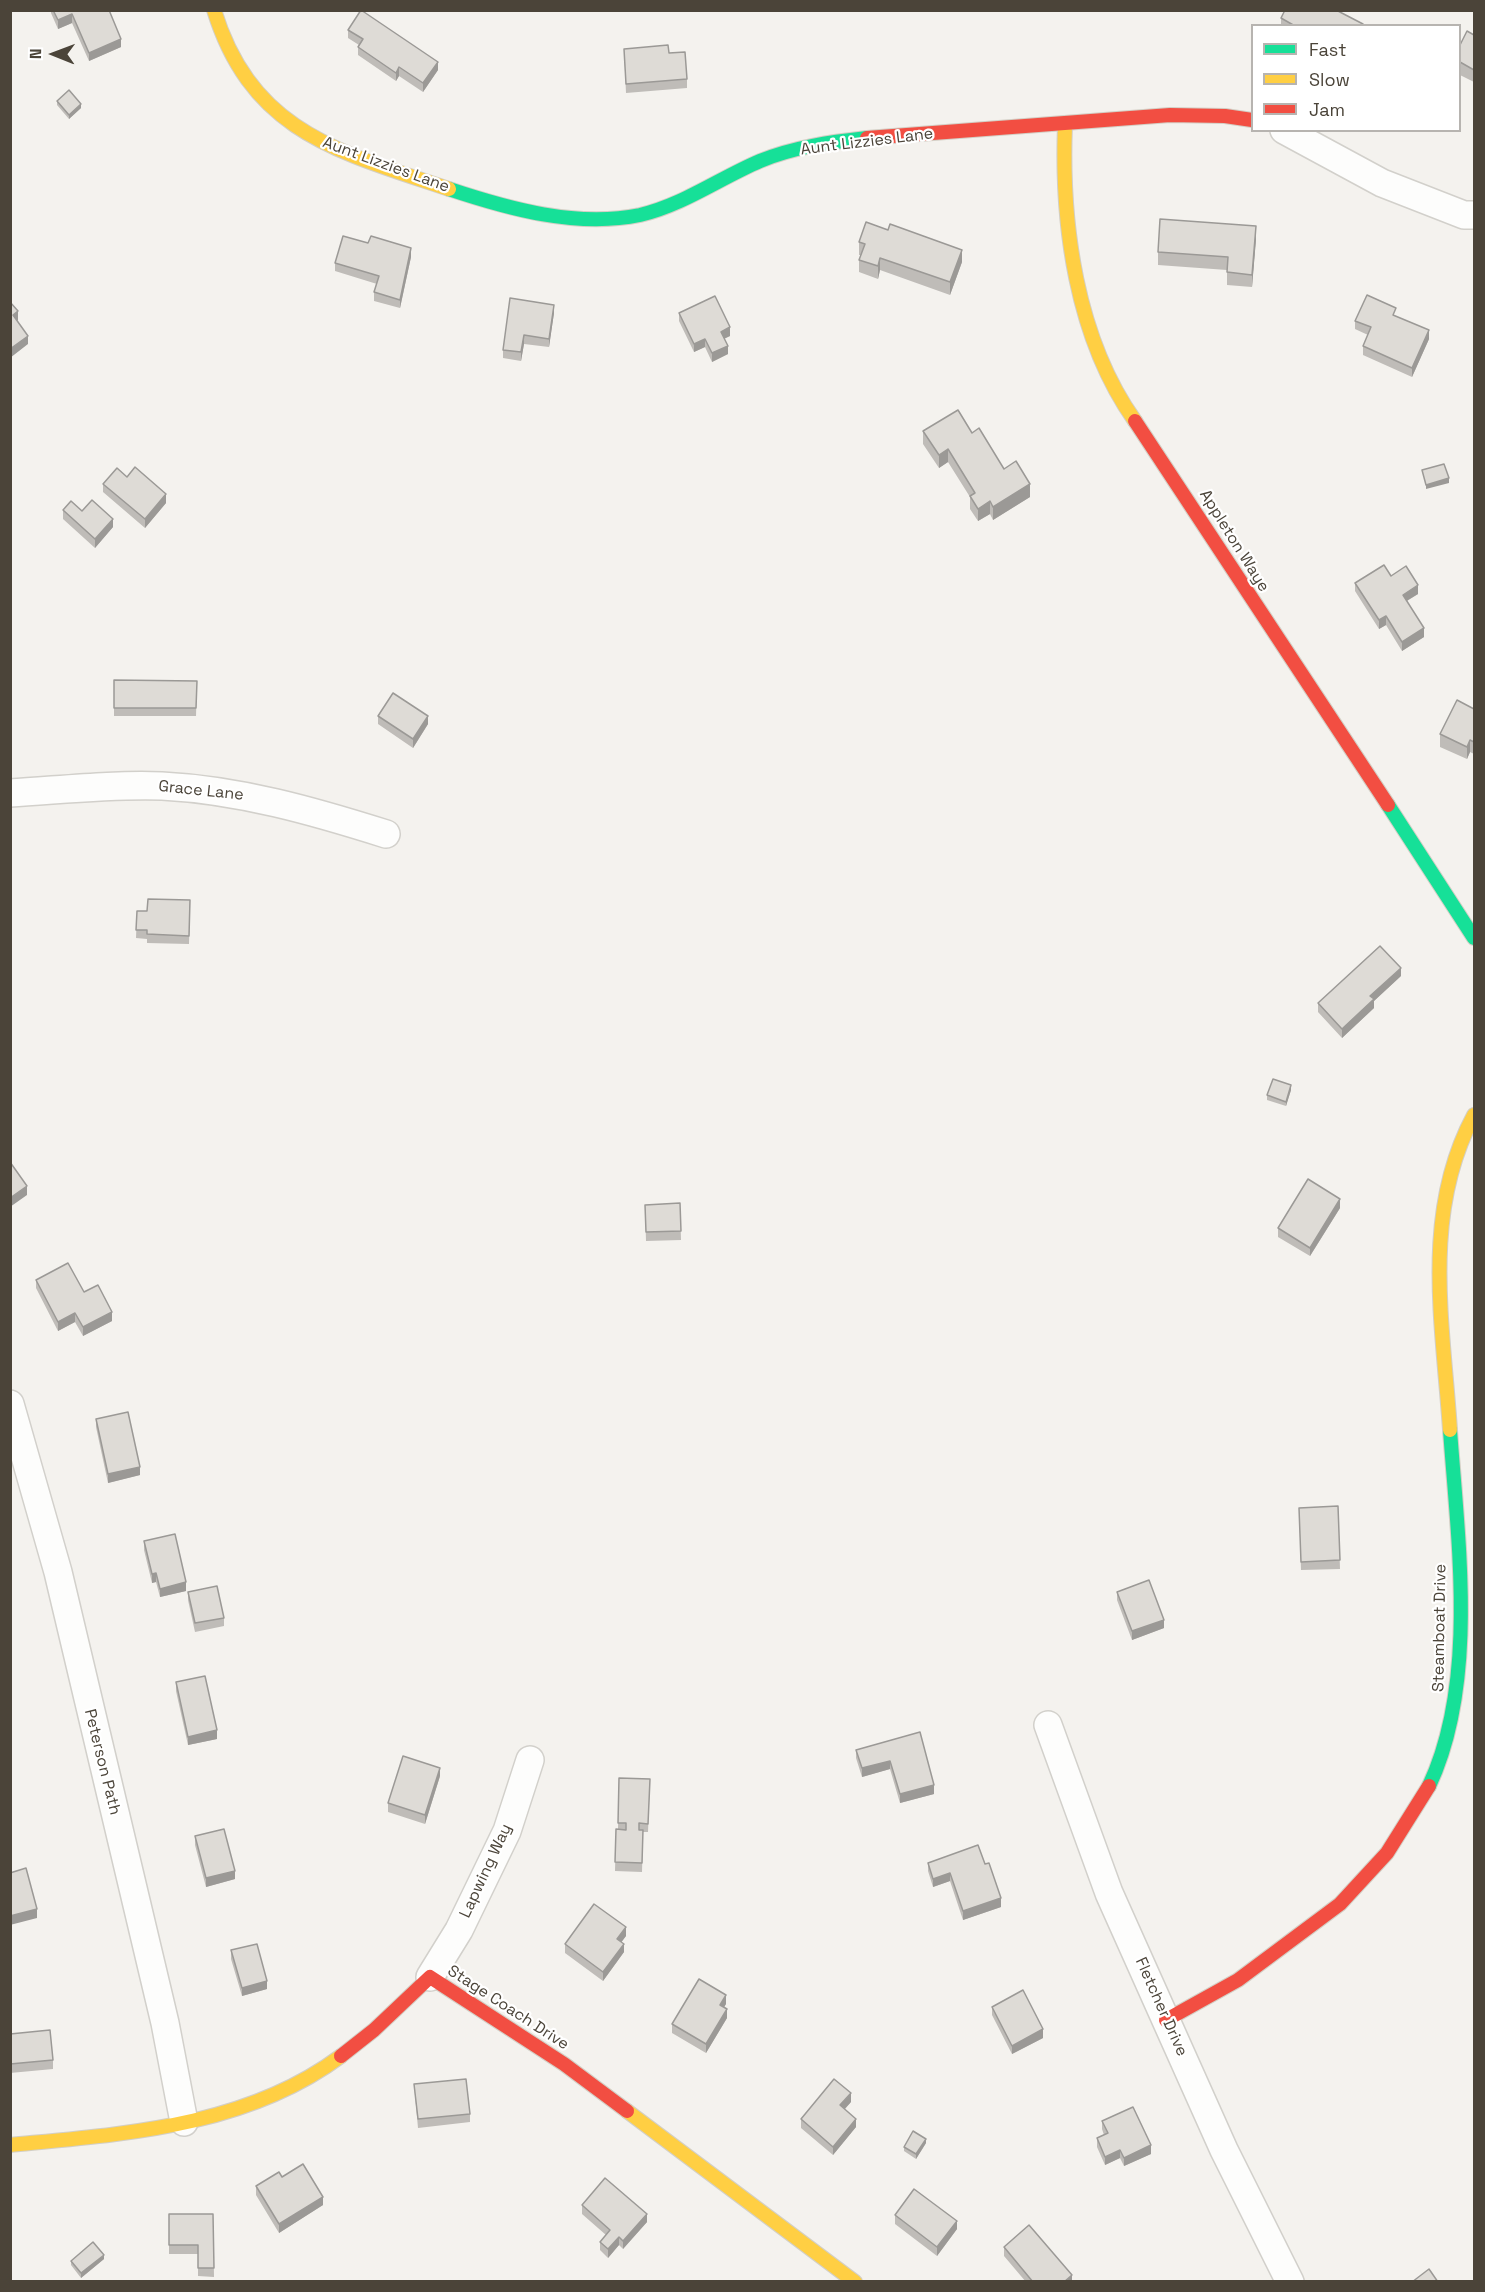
<!DOCTYPE html>
<html>
<head>
<meta charset="utf-8">
<style>
  body { margin:0 }
  #map { position:relative; width:1485px; height:2292px; overflow:hidden; background:#f4f2ee; font-family:"Space Grotesk",sans-serif }
  canvas { display:block }
  .frame { position:absolute; inset:0; border:12px solid #4b4439; pointer-events:none }
  .legend { position:absolute; left:1251px; top:24px; width:210px; height:108px; box-sizing:border-box; background:#fff; border:2px solid #b7b4b0; margin:0; padding:8px 10px; list-style:none; font-size:18px; color:#4b4439 }
  .legend li { display:flex; align-items:center; gap:12px; height:30px }
  .legend b { width:30px; border:2px solid #b7b4b0 }
  .north { position:absolute; left:24px; top:24px; width:60px; height:60px; -webkit-text-stroke:4px #fff; paint-order:stroke; rotate:271deg; font-size:16px; font-weight:700; line-height:24px; text-align:center; color:#4b4439 }
  .north::after { content:''; display:block; margin:auto; width:21px; height:27px; background:#4b4439; clip-path:polygon(50% 0,100% 100%,50% 72%,0 100%) }
</style>
</head>
<body>
<div id="map">
<canvas width="1485" height="2292"></canvas>
<div class="frame"></div>
<ul class="legend">
<li><b style="height:8px;background:#16e098"></b>Fast</li>
<li><b style="height:8px;background:#ffcf43"></b>Slow</li>
<li><b style="height:8px;background:#f24e42"></b>Jam</li>
</ul>
<div class="north">N</div>
</div>
<script>
const g = document.querySelector('canvas').getContext('2d');
g.lineJoin = 'round';
function trace(path, color, width, dash) { g.strokeStyle = color; g.lineWidth = width; g.lineCap = dash ? 'butt' : 'round'; g.setLineDash(dash || []); g.stroke(path); }
function fill(path, color) { g.fillStyle = color; g.fill(path, 'evenodd'); }
function drawText(font, color, halo, rows, align = 'center') {
  g.font = font + ' "Space Grotesk",sans-serif'; g.lineWidth = 4.5; g.setLineDash([]); g.textBaseline = 'middle'; g.strokeStyle = halo; g.fillStyle = color; for (const [text, x, y, turn = 0] of rows) {
    g.save(); g.translate(x, y); g.rotate((+turn || 0) * Math.PI / 180); g.textAlign = isNaN(turn) ? turn : align; if (halo) g.strokeText(text, 0, 0); g.fillText(text, 0, 0); g.restore();
  }
}
const street = new Path2D(`
  M1284,130l98,53 82,32h10
  M10,793c51,-3 102,-9 152,-7 78,4 151,25 224,48
  M10,1404l48,168 107,451 19,99
  M1048,1725l61,168 115,257 66,132
  M430,1977l29,-47 48,-99 23,-71`);
const fast = new Path2D(`
  M449,189c60,20 128,39 191,26 43,-10 80,-37 120,-54 34,-14 71,-19 107,-23
  M1388,805l86,133
  M1429,1786c49,-104 29,-244 21,-356`);
const slow = new Path2D(`
  M214,10c38,123 126,142 235,179
  M1065,125c-4,99 11,213 70,296
  M1450,1430c-7,-106 -29,-217 24,-315
  M627,2111l228,171
  M10,2145c114,-11 236,-18 331,-89`);
const jam = new Path2D(`
  M867,138l303,-23 55,1 27,4
  M1135,421l253,384
  M1166,2020l72,-40 102,-76 47,-51 42,-67
  M341,2056l33,-26 56,-53 134,87 63,47`);
const wall = new Path2D(`
  M51,10h58l12,37 -32,14 -17,-38 -14,6 -7,-16z
  M1281,18l82,8h-82z
  M348,30l90,40 -15,22 -24,-16 -3,5 -38,-26v-8l1,-2 -11,-7z
  M1474,35v47l-14,-7v-30z
  M624,49l45,4 18,26v9l-61,5z
  M57,101l24,7 -12,11 -12,-14z
  M888,230l74,32 -12,33 -70,-25 -2,9 -19,-7v-12l2,-5h-2v-13z
  M1256,239l-4,48 -25,-2v-15l-69,-5v-13z
  M411,257l-11,51 -26,-7v-9l3,-8 -42,-13v-8z
  M554,313l-5,34 -25,-3 -3,17 -18,-3v-8z
  M679,313l51,23 -6,3 4,15 -16,8 -7,-15 -11,5 -15,-31z
  M1396,316l33,23 -17,38 -49,-22v-9l5,-11 -13,-6v-8z
  M923,431l49,2 58,64 -37,23 -3,-6 -12,7 -8,-12v-12l-22,-35 -9,6 -16,-24z
  M127,477l39,26 -21,25 -42,-36v-8z
  M63,510l19,1 31,16 -18,21 -32,-29z
  M1391,576l27,18 -11,7 17,36 -22,14 -16,-26 -7,4 -24,-38v-8z
  M114,680l83,1 -1,35h-82z
  M1474,709v45l-4,-2 -3,7 -27,-12v-13z
  M378,716l50,8 -15,24 -35,-24z
  M190,900l-1,44 -42,-1v-4l-11,-1 1,-27h10z
  M1401,976l-27,25v7l-32,30 -24,-26v-9z
  M1291,1090l-5,16 -19,-6v-5z
  M680,1203l1,37 -35,1 -1,-36z
  M1340,1208l-30,48 -32,-19v-9z
  M36,1280l48,12 28,29 -29,15 -8,-14 -17,9 -22,-43z
  M96,1419l44,56 -32,8 -12,-56z
  M1338,1506l2,63 -39,1 -2,-62z
  M144,1541l42,50 -26,6 -4,-15 -4,1 -8,-33z
  M188,1592l36,26v8l-29,6 -7,-32z
  M1117,1592l47,36 -32,12 -15,-40z
  M176,1682l41,57 -29,6 -12,-54z
  M920,1732l14,62 -34,9 -10,-34 -28,8 -6,-19v-8z
  M440,1776l-15,48 -37,-12v-9z
  M619,1778l31,1 -2,53h-5l-1,40 -27,-1 1,-42h2z
  M195,1836l40,43 -29,8 -11,-42z
  M978,1845l23,62 -38,13 -13,-39 -17,6 -5,-16v-8z
  M626,1936l-5,6 3,10 -21,29 -38,-28v-9z
  M231,1950l36,39 -25,7 -11,-37z
  M726,2004l-2,3 3,11 -21,35 -34,-20v-9z
  M992,2007l51,31 -31,16 -20,-39z
  M10,2034l43,26v9l-43,4z
  M414,2084l56,30v8l-52,6z
  M851,2102l-6,7 11,18 -23,28 -32,-27v-9z
  M1102,2121l49,33 -27,12 -4,-8 -15,7 -8,-18v-9l7,-3 -2,-6z
  M926,2143l-10,16 -12,-8v-4z
  M282,2177l41,28 -44,28 -23,-38v-9z
  M582,2205l65,17 -24,27 -4,-4 -11,13 -8,-8v-8l6,-7 -24,-21z
  M169,2214h44l1,63 -16,-1v-22h-29z
  M895,2215l62,14 -20,27 -42,-32z
  M1004,2247l68,35h-46l-22,-26z
  M104,2259l-23,19 -10,-13v-4z`);
const shadedWall = new Path2D(`
  M72,14v9l-14,6v-9z
  M121,39v8l-32,14v-8z
  M438,62v8l-15,22v-9z
  M399,67v9l-3,5v-8z
  M81,104v4l-12,11v-4z
  M1256,226v13l-4,48v-12z
  M411,248v9l-11,51v-8z
  M962,250v12l-12,33v-13z
  M880,258v12l-2,9v-13z
  M554,305v8l-5,34v-8z
  M18,311v9l-5,4v-9z
  M730,327v9l-9,4v-8z
  M1429,330v9l-17,38v-9z
  M524,335v9l-3,17v-9z
  M28,336v8l-18,14v-9z
  M705,339v8l-11,5v-8z
  M728,346v8l-16,8v-9z
  M948,449v13l-9,6v-13z
  M1449,478v5l-23,6v-4z
  M1030,484v13l-37,23v-13z
  M166,494v9l-21,25v-9z
  M990,501v13l-12,7v-12z
  M113,519v8l-18,21v-9z
  M1418,585v9l-15,9v-8z
  M1386,616v9l-7,4v-9z
  M1424,628v9l-22,14v-9z
  M428,716v8l-15,24v-9z
  M1470,740v12l-3,7v-12z
  M1401,968v8l-27,25v7l-32,30v-9l28,-33z
  M1291,1085v5l-5,16v-4z
  M27,1186v9l-17,12v-9z
  M1340,1199v9l-30,48v-8z
  M112,1312v9l-29,15v-9z
  M75,1313v9l-17,9v-9z
  M140,1467v8l-32,8v-9z
  M156,1573v9l-4,1v-9z
  M186,1582v9l-26,6v-8z
  M1164,1620v8l-32,12v-9z
  M217,1730v9l-29,6v-8z
  M890,1761v8l-28,8v-9z
  M440,1768v8l-15,48v-9z
  M934,1785v9l-34,9v-9z
  M235,1871v8l-29,8v-9z
  M950,1873v8l-17,6v-8z
  M1001,1898v9l-38,13v-9z
  M37,1909v9l-27,7v-9z
  M626,1927v9l-9,12v-9z
  M624,1944v8l-21,29v-9z
  M267,1981v8l-25,7v-8z
  M726,1995v9l-6,10v-9z
  M727,2009v9l-21,35v-9z
  M1043,2029v9l-31,16v-8z
  M851,2093v9l-11,12v-9z
  M856,2119v8l-23,28v-8z
  M926,2139v4l-10,16v-5z
  M1151,2145v9l-27,12v-8z
  M1120,2150v8l-15,7v-8z
  M323,2197v8l-44,28v-9z
  M647,2214v8l-24,27v-8z
  M957,2221v8l-20,27v-9z
  M619,2237v8l-11,13v-9z
  M104,2255v4l-23,19v-5z
  M1072,2275v7h-8z`);
const building = new Path2D(`
  M53,10h56l12,29 -32,14 -17,-39 -14,6z
  M361,10l77,52 -15,21 -24,-16 -3,6 -38,-26 5,-8 -15,-9z
  M1285,10h51l27,14 -1,2h-67l-14,-8z
  M1467,31l7,4v35l-14,-8v-17z
  M668,45l1,8 16,-1 2,27 -61,5 -2,-35z
  M69,90l12,14 -12,11 -12,-14z
  M1160,219l96,7 -4,49 -25,-3 1,-15 -70,-5z
  M866,222l22,8 2,-6 72,26 -12,32 -70,-24 -2,8 -19,-6 6,-16 -6,-2z
  M343,236l25,7 3,-7 40,12 -11,52 -26,-8 5,-16 -44,-13z
  M1367,295l29,13 -3,7 36,15 -17,38 -49,-22 8,-19 -16,-6z
  M715,296l15,31 -9,5 7,14 -16,7 -7,-14 -11,5 -15,-31z
  M510,298l44,7 -5,34 -25,-4 -3,17 -18,-2z
  M10,302l8,9 -5,4 15,21 -18,13z
  M958,410l14,23 7,-5 25,41 12,-8 14,23 -37,23 -3,-6 -12,8 -8,-13 5,-3 -27,-44 -9,6 -16,-24z
  M1444,464l5,14 -23,7 -4,-15z
  M135,467l31,27 -21,25 -42,-35 14,-16 10,9z
  M92,500l21,19 -18,20 -32,-29 8,-9 11,10z
  M1384,565l7,11 15,-10 12,19 -15,10 21,33 -22,14 -16,-26 -7,4 -24,-37z
  M114,680l83,1 -1,27h-82z
  M393,693l35,23 -15,23 -35,-23z
  M1457,700l17,9v33l-4,-2 -3,7 -27,-13z
  M148,899l42,1 -1,36 -42,-2v-4h-11l1,-19h10z
  M1380,946l21,22 -31,28 4,3 -32,30 -24,-26z
  M1273,1079l18,6 -5,17 -19,-7z
  M10,1162l17,24 -17,12z
  M1308,1179l32,20 -30,49 -32,-20z
  M680,1203l1,28 -35,1 -1,-27z
  M68,1263l16,29 14,-7 14,27 -29,15 -8,-14 -17,9 -22,-42z
  M128,1412l12,55 -32,7 -12,-55z
  M1338,1506l2,54 -39,2 -2,-54z
  M175,1534l11,48 -26,7 -4,-16 -4,1 -8,-33z
  M1149,1580l15,40 -32,11 -15,-39z
  M217,1586l7,32 -29,5 -7,-31z
  M205,1676l12,54 -29,7 -12,-55z
  M920,1732l14,53 -34,9 -10,-33 -28,7 -6,-18z
  M403,1756l37,12 -15,47 -37,-12z
  M619,1778l31,1 -2,45 -9,-1v7h4l-1,33 -27,-1 1,-33 10,1v-7h-8z
  M224,1829l11,42 -29,7 -11,-42z
  M978,1845l7,19 4,-1 12,35 -38,13 -13,-38 -17,6 -5,-16z
  M26,1868l11,41 -27,7v-43z
  M594,1904l32,23 -9,12 7,5 -21,28 -38,-28z
  M257,1944l10,37 -25,7 -11,-38z
  M699,1979l27,16 -6,10 7,4 -21,35 -34,-20z
  M1023,1990l20,39 -31,17 -20,-39z
  M50,2030l3,30 -43,4v-30z
  M466,2079l4,35 -52,5 -4,-35z
  M834,2079l17,14 -11,12 16,14 -23,28 -32,-28z
  M1133,2107l18,38 -27,13 -4,-8 -15,7 -8,-19 11,-5 -6,-12z
  M913,2131l13,8 -10,15 -12,-7z
  M303,2164l20,33 -44,27 -23,-38 23,-14 3,5z
  M605,2178l42,36 -24,27 -4,-4 -11,12 -8,-7 10,-12 -28,-25z
  M914,2189l43,32 -20,26 -42,-32z
  M169,2214h44l1,54h-16v-23h-29z
  M1029,2225l43,50 -8,7h-31l-29,-35z
  M93,2242l11,13 -23,18 -10,-12z
  M1429,2269l9,13h-26z`);
const streetNames = [
  ["Aunt Lizzies Lane",867,142,-7],
  ["Aunt Lizzies Lane",386,165,20],
  ["Appleton Waye",1234,541,58],
  ["Grace Lane",201,791,6],
  ["Steamboat Drive",1440,1628,-89],
  ["Peterson Path",102,1762,76],
  ["Lapwing Way",486,1871,-65],
  ["Fletcher Drive",1161,2007,66],
  ["Stage Coach Drive",508,2008,33]
];
trace(street, '#d2d0cb', 30);
trace(fast, '#d3cfc5', 16);
trace(slow, '#d3cfc5', 16);
trace(jam, '#d3cfc5', 16);
trace(street, '#fdfdfc', 27);
trace(fast, '#16e098', 14);
trace(slow, '#ffcf43', 14);
trace(jam, '#f24e42', 14);
fill(wall, '#bfbcb8');
fill(shadedWall, '#9b9996');
fill(building, '#dedbd6');
trace(building, '#9b9996', 1.5);
drawText('16px', '#4b4439', '#fff', streetNames);
</script>
</body>
</html>
